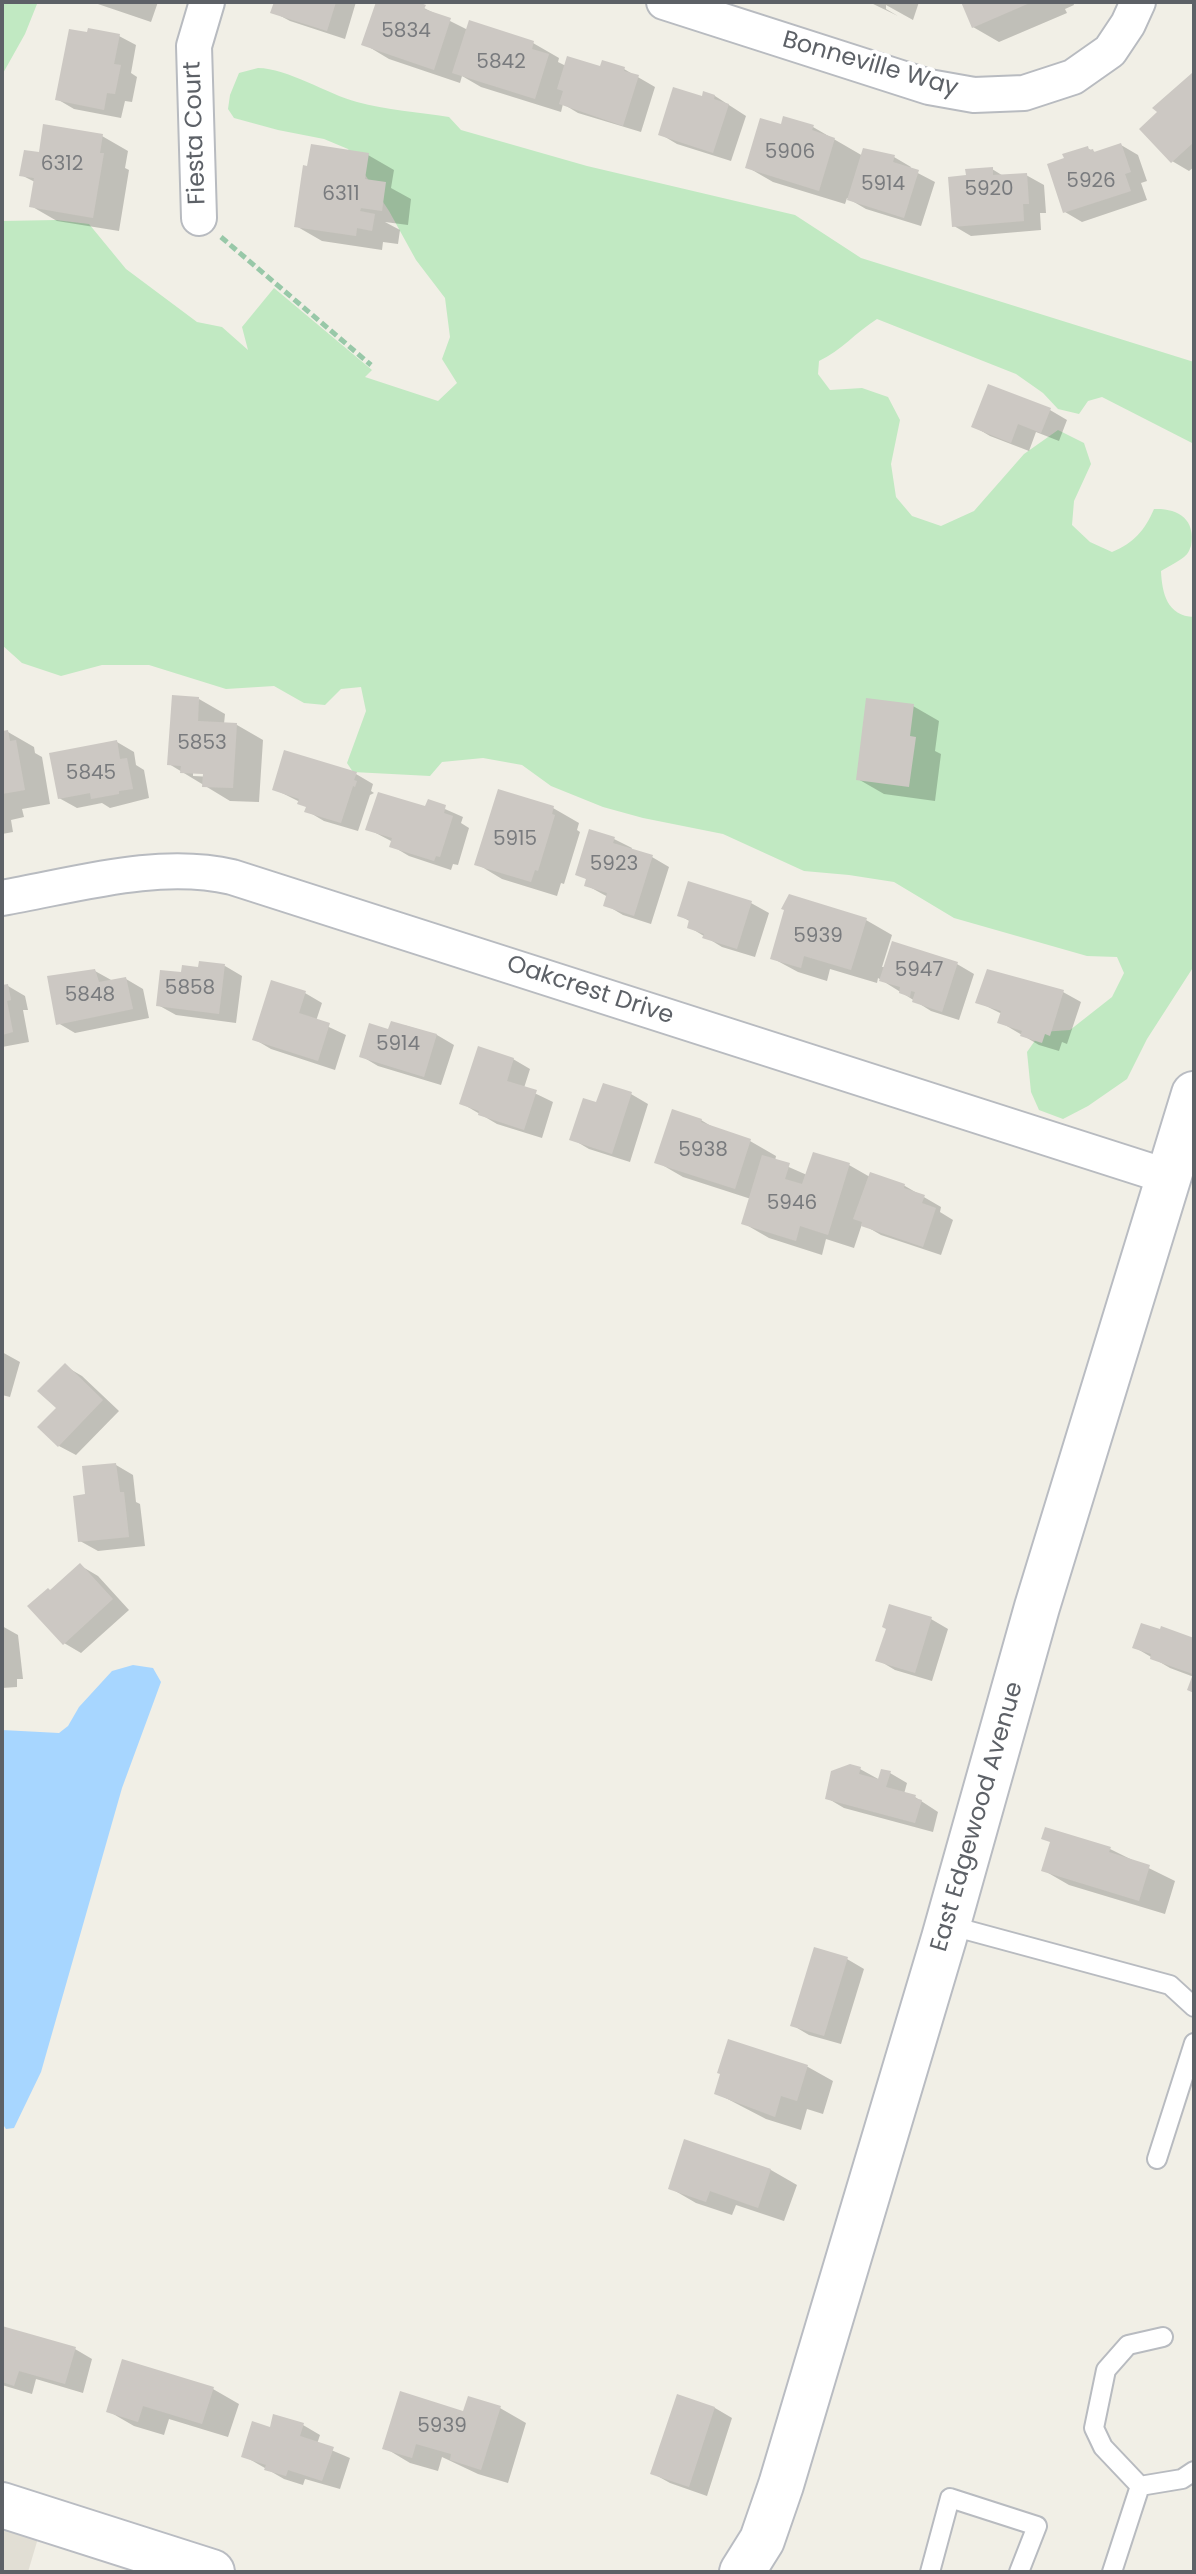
<!DOCTYPE html>
<html>
<head>
<meta charset="utf-8">
<style>
  body { margin:0 }
  #map { position:relative; width:1196px; height:2574px; overflow:hidden; background:#f1efe6; font-family:Poppins,sans-serif }
  canvas { display:block }
  .frame { position:absolute; inset:0; border:4px solid #5d6167; pointer-events:none }
</style>
</head>
<body>
<div id="map">
<canvas width="1196" height="2574"></canvas>
<div class="frame"></div>
</div>
<script>
const g = document.querySelector('canvas').getContext('2d');
g.lineJoin = 'round';
function fill(path, color) { g.fillStyle = color; g.fill(path, 'evenodd'); }
function trace(path, color, width, dash) { g.strokeStyle = color; g.lineWidth = width; g.lineCap = dash ? 'butt' : 'round'; g.setLineDash(dash || []); g.stroke(path); }
function drawText(font, color, halo, rows, align = 'center') {
  g.font = font + ' Poppins,sans-serif'; g.lineWidth = 8; g.setLineDash([]); g.textBaseline = 'middle'; g.strokeStyle = halo; g.fillStyle = color; for (const [text, x, y, turn = 0] of rows) {
    g.save(); g.translate(x, y); g.rotate((+turn || 0) * Math.PI / 180); g.textAlign = isNaN(turn) ? turn : align; if (halo) g.strokeText(text, 0, 0); g.fillText(text, 0, 0); g.restore();
  }
}
const education = new Path2D(`
  M2,2505l42,13 -16,54h-26z`);
const green = new Path2D(`
  M2,2l35,2 -12,30 -23,41z
  M258,68c29,0 69,26 99,34 29,8 62,10 92,15l12,13 126,36 208,49 66,43 333,104v82l-92,-47 -14,4 -9,13 -21,-5 -15,-16 -27,-19 -139,-55c-21,13 -36,32 -58,42l-1,13 12,16 32,-2 26,9 12,23 -9,44 5,33 16,19 29,10 33,-15 50,-57 34,-24 26,13 7,21 -17,37 -2,24 18,17 22,10c22,-9 33,-22 42,-43 23,-1 42,9 37,37 -2,5 -3,8 -7,11 -6,5 -15,9 -23,14 1,22 6,45 33,46v349l-47,73 -20,40 -39,27 -25,13 -24,-9 -8,-18 -4,-40 14,-20 29,-2 42,-33 12,-24 -7,-16 -30,-1 -133,-38 -60,-36 -45,-7 -45,-4 -81,-37 -80,-16 -40,-11 -52,-21 -29,-21 -39,-7 -41,4 -12,14 -77,-4 -6,-9 19,-52 -5,-24 -20,2 -16,16 -21,-2 -30,-17 -48,3 -77,-24h-47l-41,11 -39,-13 -20,-18v-424l54,-1 33,4 37,45 71,53 25,5 26,23 -6,-23 32,-39 98,82 -7,7 73,24 19,-18 -15,-24 8,-22 -5,-39 -29,-38 -27,-49 -41,-62 -24,-10 -46,-9 -44,-12 -6,-9 2,-14 9,-22z`);
const water = new Path2D(`
  M133,1665l20,3 8,14 -39,106 -81,284 -27,56 -8,1 -4,-6v-393l57,3 9,-7 11,-19 33,-36z`);
const shadow = new Path2D(`
  M92,2h66l-7,20z
  M276,2h80l-11,37 -55,-18 -17,-9z
  M378,2h34l56,28 65,13 26,15 -1,4 8,4 58,3 31,18 -14,45 -63,-19 -15,-9 -2,8 -80,-25 -19,-11 -2,7 -71,-24 -25,-15z
  M869,2h50l-6,18 -27,-15v4l12,7z
  M963,2h110l1,3 -9,4 2,4 -68,29 -26,-15z
  M119,36l17,9 -5,28 6,4 -5,25 -7,-1 -4,17 -47,-9 -17,-10z
  M1194,76v91l-5,4 -17,-10z
  M704,93l11,3 31,20 -15,45 -54,-17 -17,-10 43,-35z
  M782,127h31l50,29 31,1 17,10 -1,2 25,13 -14,44 -55,-17 -19,-11 -2,6 -72,-22 -26,-15z
  M102,136l26,15 -3,17 4,2 -10,61 -62,-10 -26,-15 4,-24 -14,-7 20,-20z
  M1121,145l17,10 9,26 -6,2 6,17 -65,22 -17,-10 22,-64 10,5z
  M368,155l26,15 -3,18 20,11 -3,26 -23,-3 15,8 -2,14 -15,-2 -1,8 -60,-9 -26,-15z
  M992,169l13,8 21,-2 18,10 2,28h-6l1,17 -70,6 -17,-10z
  M1050,410l17,10 -8,21 -23,-9 -7,19 -39,-15 -17,-10z
  M199,699l26,15 -1,10 13,1 26,15 -4,62 -29,-1 -61,-37zM193,772l20,1v4l-20,-1z
  M913,706l26,15 -4,30 6,3 -6,47 -51,-7 -26,-15z
  M8,732l26,15 1,6 7,4 8,47 -28,5 2,8 -13,3 2,12 -11,2v-101z
  M117,742l17,10 2,13 8,5 5,28 -39,10 -8,-5 -25,5 -18,-10z
  M356,774l17,10 -2,7 3,2 -4,2 -12,36 -34,-10 -17,-10 1,-3 -8,-6 -26,-13z
  M429,802l34,15 -2,6 8,5 -11,37 -5,-1 -2,6 -42,-14 -17,-10 1,-4 -25,-13 59,-20z
  M553,808l26,15 -2,7 3,2 -16,52 -3,-1 -4,13 -55,-17 -25,-15z
  M614,839l18,9 -1,3 21,6 17,10 -18,57 -28,-9 -17,-10 2,-8 -22,-12 2,-5 -10,-6z
  M751,903l18,10 -14,44 -33,-10 -33,-20 2,-5 -12,-7z
  M866,920l26,15 -10,32 75,-3 17,10 -15,46 -28,-9 -53,-33 -1,5 -47,-14 -3,12 -29,-9 -26,-14z
  M225,966l17,10 -6,47 -60,-8 -18,-10 25,-31z
  M95,971l18,10 13,-2 17,10 6,29 -74,15 -17,-10z
  M988,971l75,21 18,10 -14,42 -5,-2 -3,9 -20,-6 -39,-23 2,-8 -24,-12z
  M8,986l17,10 3,14h-5l6,32 -27,5v-60z
  M305,993l17,10 -6,18 30,14 -11,35 -64,-21 -17,-10z
  M404,1025l33,10 17,10 -13,40 -63,-19 -17,-10 28,-25z
  M513,1059l17,10 -6,19 29,14 -11,36 -45,-14 -36,-21z
  M631,1094l17,10 -18,58 -41,-13 -17,-10 25,-34z
  M701,1120l15,9 34,12 26,15 -1,5 32,14 7,-20 35,10 21,12 1,-3 34,12 36,21 -1,5 13,8 -12,35 -60,-20 -19,-11 -8,24 -28,-9 -4,16 -53,-17 -26,-15 8,-24 -68,-22 -26,-15z
  M2,1352l18,10 -10,35 -8,-2z
  M65,1366l17,10 37,35 -43,44 -17,-9 -1,-38z
  M116,1465l17,10 3,27 4,2 5,42 -47,5 -18,-10 7,-45z
  M81,1566l17,10 31,34 -48,43 -17,-10 -12,-51z
  M931,1619l17,10 -16,52 -37,-11 -17,-10z
  M2,1626l16,9 5,44h-6v8l-15,1z
  M1194,1640v52v-15l-24,-9 -36,-21z
  M860,1769l20,11 10,-7 17,10 -3,11 11,3 23,15 -5,20 -89,-24 -17,-10z
  M1046,1829l64,20 65,32 -10,33 -96,-29 -26,-15 9,-27z
  M847,1959l17,10 -23,75 -32,-9 -17,-10z
  M729,2041l79,26 25,14 -10,33 -16,-5 -6,21 -35,-11 -50,-26z
  M685,2142l86,28 26,15 -13,36 -48,-16 -4,10 -36,-12 -26,-15z
  M2,2328l73,21 17,10 -9,34 -47,-14 -4,15 -30,-9z
  M213,2389l26,15 -11,33 -59,-18 -5,16 -30,-9 -26,-15z
  M678,2396l37,12 17,10 -25,78 -37,-13 -18,-10z
  M500,2408l26,15 -18,60 -30,-9 -36,-17 -4,14 -28,-8 -25,-15 80,-35z
  M303,2425l17,10 -3,9 33,14 -10,31 -35,-10 -2,6 -19,-6 -40,-23 27,-27z`);
const building = new Path2D(`
  M274,2h62l-9,29 -57,-18z
  M376,2h42l8,3 -2,4 27,9 -17,52 -73,-25z
  M961,2h71l-60,26z
  M469,20l65,21 -2,8 17,5 -14,45 -83,-26z
  M88,28l32,6 -6,30 7,1 -6,29 -8,-1 -3,17 -49,-10 14,-71 18,3z
  M567,56l33,10 2,-6 23,7 -1,4 15,4 -16,51 -64,-22 4,-13 -6,-2z
  M1192,73l2,2v67l-23,21 -32,-34 18,-17 -5,-4z
  M673,87l29,9 1,-5 12,4 -1,4 15,5 -16,49 -55,-18z
  M783,116l31,9 -2,5 23,8 -16,53 -74,-23 15,-50 21,6z
  M43,124l60,10 -3,19h4l-11,65 -64,-11 5,-29 -15,-2 5,-26 15,2z
  M1121,143l10,29 -6,2 6,17 -68,22 -16,-49 17,-6 -2,-4 26,-8 1,4 4,-1 1,3z
  M311,144l58,9 -4,26 21,3 -4,29 -21,-3 -1,3 15,3 -3,17 -15,-3 -1,8 -62,-9 9,-62 4,1z
  M863,148l32,7 -2,7 26,8 -15,48 -57,-18z
  M993,167v8l34,-2 2,31h-6l1,17 -72,6 -4,-50 18,-2 -1,-6z
  M988,384l63,24 -10,25 -23,-9 -7,19 -40,-16z
  M172,695l27,2 -1,24 39,2 -4,65 -31,-1 1,-13 -23,-1 1,-7 -14,-1z
  M866,698l48,6 -4,32 6,1 -7,50 -53,-7z
  M8,730l2,11 6,-1 9,50 -23,4v-63z
  M117,740l3,19 7,-1 6,31 -14,2v3l-28,5 -1,-6 -32,6 -9,-46z
  M284,750l73,22 -3,8 3,1 -2,6 -2,-1 -12,37 -37,-11 2,-5 -9,-3 2,-5 -27,-9z
  M498,789l56,17 -2,8 3,1 -17,56 -3,-1 -4,12 -57,-17z
  M378,792l47,14 3,-7 18,6 -2,8 9,3 -13,41 -4,-1 -2,5 -45,-14 3,-9 -27,-8z
  M589,829l26,8 -2,6 40,12 -19,61 -31,-10 4,-13 -23,-7 2,-7 -11,-4z
  M688,881l64,20 -15,48 -35,-11 2,-4 -17,-6 2,-8 -12,-4z
  M789,894l78,24 -16,52 -47,-14 -3,12 -31,-9 14,-49 -3,-1z
  M892,941l66,21 -16,50 -30,-10 3,-10 -4,-1 -1,6 -11,-4 1,-6 -21,-6z
  M199,961l26,3 -6,50 -63,-8 4,-36 21,2 1,-7 16,2z
  M95,969l4,13 27,-5 7,32 -77,16 -9,-49z
  M987,969l77,21 -14,46 -5,-2 -3,9 -22,-7 2,-5 -25,-8 4,-12 -26,-8z
  M271,980l35,11 -7,22 31,10 -12,38 -66,-21z
  M8,984l3,16 -4,1 6,31 -11,3v-50z
  M391,1021l46,13 -13,43 -65,-20 10,-34 19,6z
  M478,1046l36,12 -7,23 30,9 -13,40 -46,-15 1,-4 -20,-7z
  M603,1083l29,9 -20,62 -43,-14 14,-42 13,4z
  M672,1109l30,10 -1,3 50,17 -16,50 -81,-26z
  M813,1152l37,11 -22,72 -28,-9 -4,15 -55,-17 21,-69 28,8 -5,16 17,5z
  M870,1172l35,12 -1,4 21,7 -3,8 14,5 -13,39 -62,-21 1,-4 -9,-3z
  M65,1363l38,37 -45,47 -21,-20 19,-19 -19,-17z
  M116,1463l4,29h4l5,45 -51,5 -5,-46 12,-2 -3,-28z
  M80,1563l33,36 -50,46 -36,-39 21,-18 2,2z
  M889,1604l43,13 -17,56 -40,-12 11,-32 -4,-2z
  M1141,1623l19,6 1,-3 33,12v55l-7,-3 6,-16 -43,-15 1,-5 -19,-6z
  M850,1764l11,3 -2,7 19,5 3,-10 10,2 -5,16 30,8 -1,3 7,2 -7,23 -90,-24 6,-28z
  M1045,1827l66,20 -2,5 41,13 -11,36 -98,-30 9,-29 -9,-3z
  M814,1947l34,10 -24,79 -34,-10z
  M728,2039l80,26 -11,36 -16,-5 -6,21 -61,-23 6,-20 -3,-1z
  M684,2139l87,30 -13,39 -48,-17 -4,11 -38,-13z
  M2,2326l74,21 -11,37 -46,-13 -5,15 -12,-4z
  M122,2359l92,28 -12,37 -59,-18 -5,16 -32,-10z
  M400,2391l63,20 5,-15 33,10 -20,64 -31,-10 1,-6 -35,-10 -4,14 -30,-9z
  M677,2394l38,13 -26,80 -39,-13z
  M273,2414l31,9 -4,13 34,11 -12,34 -34,-11 -2,6 -22,-6 2,-5 -25,-8 11,-36 18,6z`);
const path = new Path2D(`
  M221,237l150,128`);
const lane = new Path2D(`
  M948,1925l222,60 24,22
  M1157,2159l37,-116
  M1140,2486l-37,-39 -9,-19 12,-58 22,-25 35,-8
  M1140,2486l42,-7 12,-8
  M930,2572l20,-74 87,28 -18,46
  M1112,2572l28,-86`);
const street = new Path2D(`
  M664,2l265,85 45,8 50,-2 49,-16 37,-26 18,-27 10,-22
  M199,218l-5,-172 13,-44
  M2,898c74,-13 156,-38 230,-21l937,300`);
const secondary = new Path2D(`
  M2,2505l210,67
  M742,2572l20,-32 19,-55 163,-547 93,-331 157,-513`);
const numberNames = [
  ["5834",406,32],
  ["5842",501,63],
  ["5906",790,153],
  ["6312",62,165],
  ["5926",1091,182],
  ["5914",883,185],
  ["5920",989,190],
  ["6311",341,195],
  ["5853",202,744],
  ["5845",91,774],
  ["5915",515,840],
  ["5923",614,865],
  ["5939",818,937],
  ["5947",919,971],
  ["5858",190,989],
  ["5848",90,996],
  ["5914",398,1045],
  ["5938",703,1151],
  ["5946",792,1204],
  ["5939",442,2427]
];
const streetNames = [
  ["Bonneville Way",870,65,16],
  ["Fiesta Court",196,133,-92],
  ["Oakcrest Drive",590,991,18],
  ["East Edgewood Avenue",978,1817,-74]
];
fill(education, '#e1ded4');
fill(green, '#c1e9c2');
fill(water, '#a7d6ff');
fill(shadow, '#0003');
fill(building, '#ccc8c3');
trace(lane, '#b8bbc0', 22);
trace(street, '#b8bbc0', 38);
trace(secondary, '#b9bcc2', 48);
trace(path, '#98c8a8', 5, [8, 4]);
trace(lane, '#fff', 18);
trace(street, '#fff', 34);
trace(secondary, '#fff', 44);
drawText('20px', '#797b7e', null, numberNames);
drawText('24px', '#5d6167', '#fff', streetNames);
</script>
</body>
</html>
